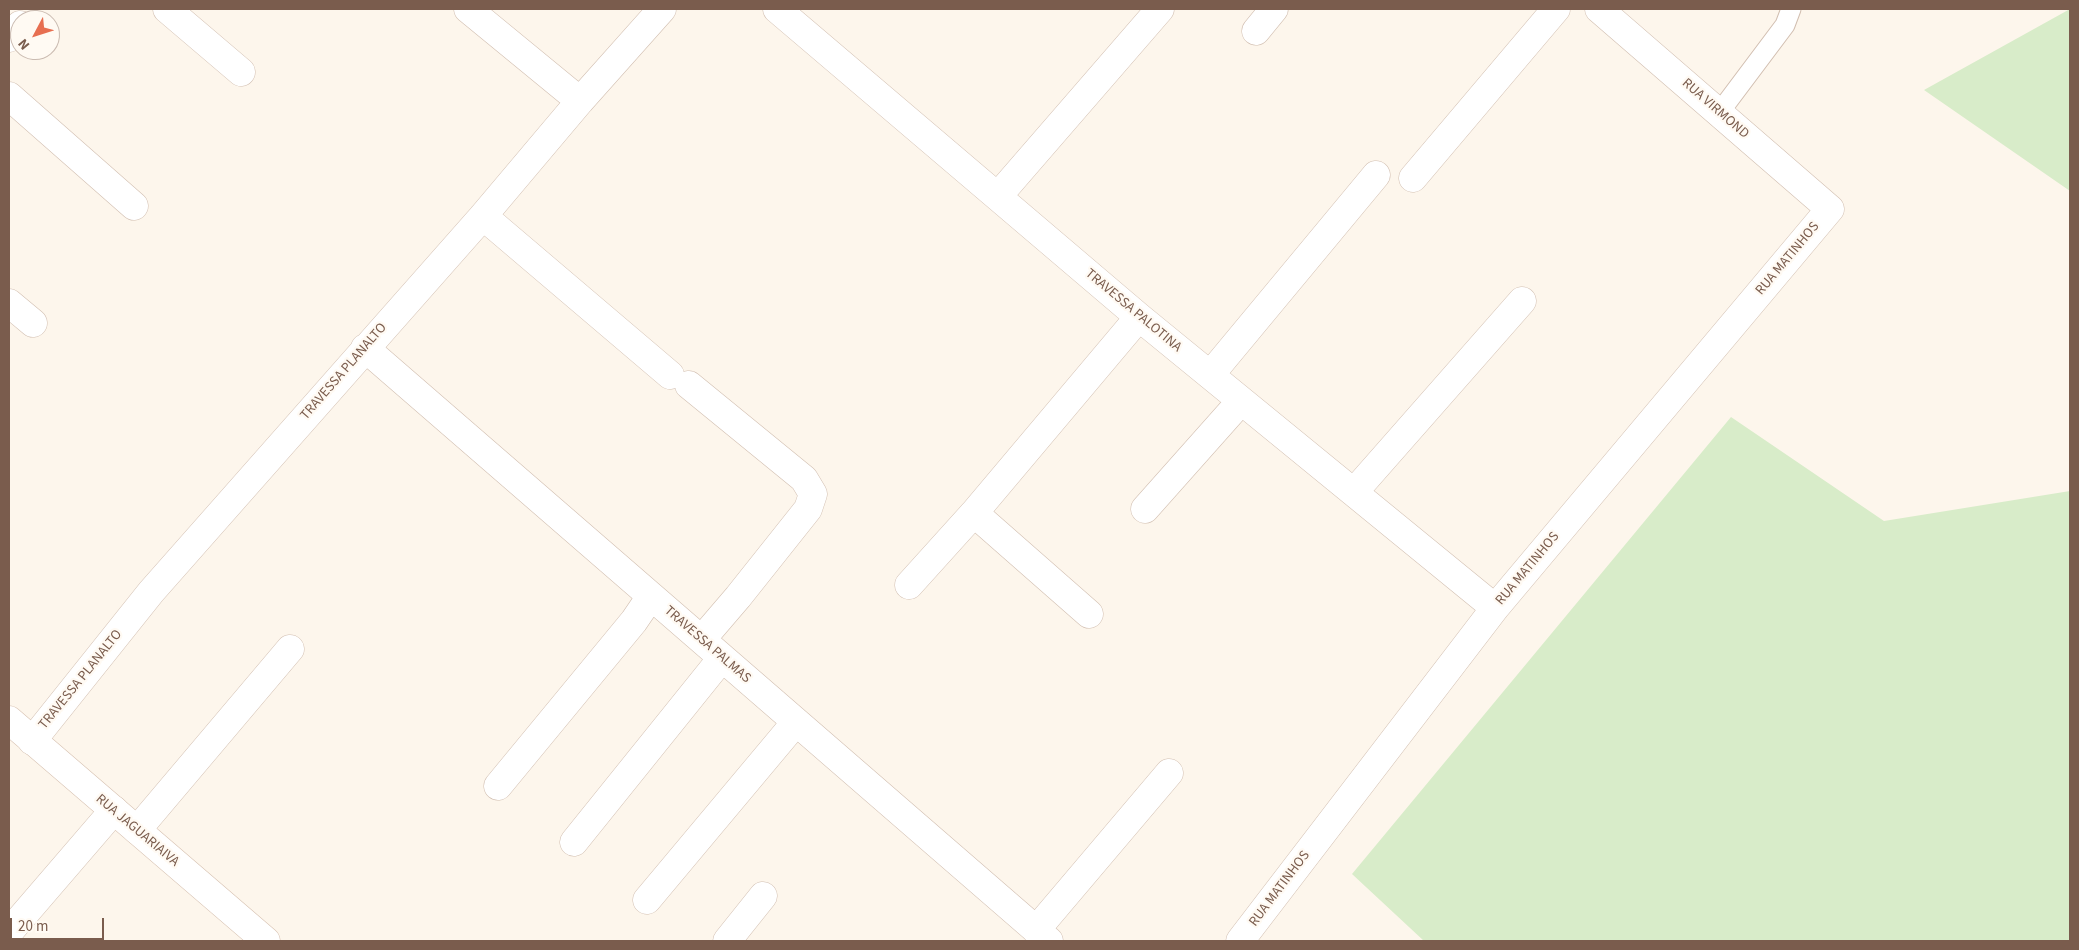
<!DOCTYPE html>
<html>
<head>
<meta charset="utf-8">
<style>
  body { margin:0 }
  #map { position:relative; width:2079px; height:950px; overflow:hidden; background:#fdf6ec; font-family:"Source Sans 3",sans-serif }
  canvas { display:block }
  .frame { position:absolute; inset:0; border:10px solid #7a5c4d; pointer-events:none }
  .north { position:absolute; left:10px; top:10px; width:50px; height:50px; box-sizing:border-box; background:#fffaf3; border:1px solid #cabbb1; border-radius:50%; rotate:230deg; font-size:14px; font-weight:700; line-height:20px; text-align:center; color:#7a5c4d }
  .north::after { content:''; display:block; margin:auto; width:18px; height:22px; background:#e76f51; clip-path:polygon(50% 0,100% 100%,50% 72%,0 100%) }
  .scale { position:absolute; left:10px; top:918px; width:94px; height:22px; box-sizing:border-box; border:2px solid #7a5c4d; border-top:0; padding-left:6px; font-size:15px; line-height:18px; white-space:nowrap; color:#7a5c4d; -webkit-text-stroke:4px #fffaf3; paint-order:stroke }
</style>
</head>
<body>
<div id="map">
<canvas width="2079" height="950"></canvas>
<div class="frame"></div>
<div class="north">N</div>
<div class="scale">20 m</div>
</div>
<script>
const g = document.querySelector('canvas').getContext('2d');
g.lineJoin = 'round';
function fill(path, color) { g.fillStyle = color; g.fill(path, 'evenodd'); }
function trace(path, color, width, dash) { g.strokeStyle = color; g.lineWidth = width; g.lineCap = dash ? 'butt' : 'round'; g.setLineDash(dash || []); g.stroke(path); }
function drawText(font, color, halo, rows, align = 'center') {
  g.font = font + ' "Source Sans 3",sans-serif'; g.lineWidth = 4.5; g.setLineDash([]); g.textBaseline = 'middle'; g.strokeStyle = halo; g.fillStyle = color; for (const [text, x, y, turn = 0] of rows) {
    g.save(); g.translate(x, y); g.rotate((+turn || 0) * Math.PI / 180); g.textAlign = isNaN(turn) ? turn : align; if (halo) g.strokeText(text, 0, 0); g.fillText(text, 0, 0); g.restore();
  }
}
const green = new Path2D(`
  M2070,9v182l-146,-101z
  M1731,417l153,104 186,-30v450h-646l-72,-67z`);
const lane = new Path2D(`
  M1719,113l66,-88 6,-16`);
const street = new Path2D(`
  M167,9l74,63
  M468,9l112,92
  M777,9l362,308 356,291
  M1256,31l18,-22
  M9,38l11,-13
  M9,96l125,110
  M1413,178l143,-169
  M998,196l162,-187
  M483,216l187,159
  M9,303l24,20
  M365,348l684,593
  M1210,375l166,-200
  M689,385l115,94 9,15 -5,15 -70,88 -36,42
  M1354,492l168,-191
  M1145,509l96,-108
  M974,513l115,101
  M909,585l65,-72 165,-196
  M32,741l119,-149 332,-376 97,-115 82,-92
  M498,786l136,-165 17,-25
  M137,830l153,-181
  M574,842l148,-184
  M647,900l149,-178
  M1036,930l133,-157
  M9,932l105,-122
  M727,941l36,-45
  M1240,941l255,-333 335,-399 -231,-200`);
const secondary = new Path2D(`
  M9,720l257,221`);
const streetNames = [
  ["RUA VIRMOND",1715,109,41],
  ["RUA MATINHOS",1788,259,-50],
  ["TRAVESSA PALOTINA",1133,311,40],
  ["TRAVESSA PLANALTO",344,372,-49],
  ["RUA MATINHOS",1528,569,-50],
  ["TRAVESSA PALMAS",707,645,41],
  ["TRAVESSA PLANALTO",81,680,-51],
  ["RUA JAGUARIAIVA",137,831,40],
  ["RUA MATINHOS",1280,889,-53]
];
fill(green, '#d8ecc9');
trace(lane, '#d1beb0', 21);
trace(street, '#d1beb0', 29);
trace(secondary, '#d6c0b0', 29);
trace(lane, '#fff', 19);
trace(street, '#fff', 28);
trace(secondary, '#fff', 28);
drawText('14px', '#7a5c4d', '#fffaf3', streetNames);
</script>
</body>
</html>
